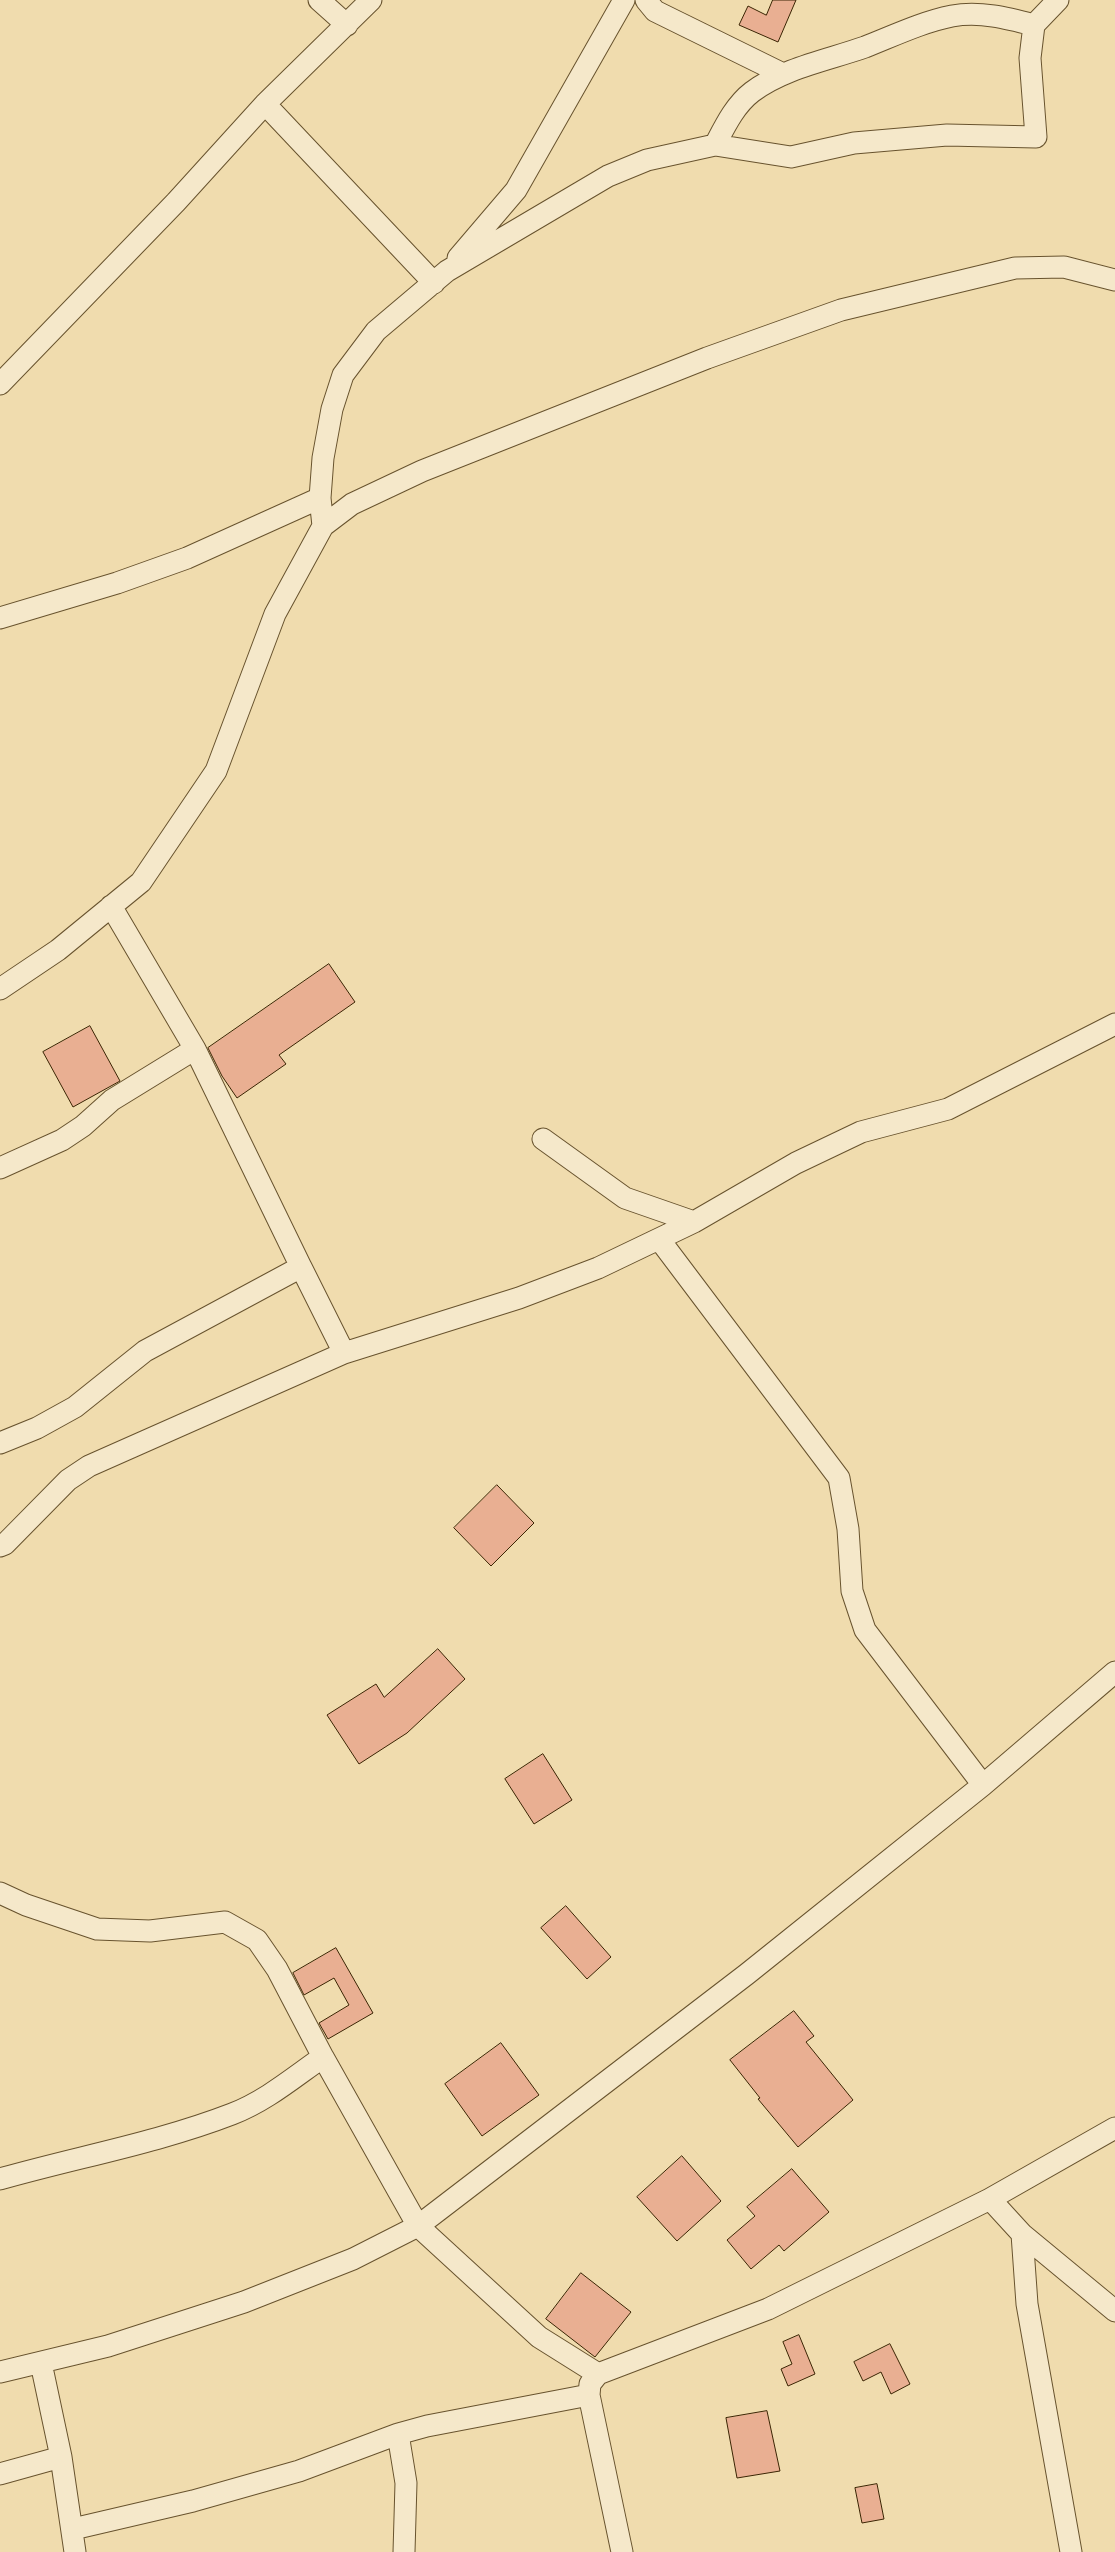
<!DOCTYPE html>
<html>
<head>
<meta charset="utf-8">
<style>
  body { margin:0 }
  canvas { display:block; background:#f0dcae }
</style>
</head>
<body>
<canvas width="1115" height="2552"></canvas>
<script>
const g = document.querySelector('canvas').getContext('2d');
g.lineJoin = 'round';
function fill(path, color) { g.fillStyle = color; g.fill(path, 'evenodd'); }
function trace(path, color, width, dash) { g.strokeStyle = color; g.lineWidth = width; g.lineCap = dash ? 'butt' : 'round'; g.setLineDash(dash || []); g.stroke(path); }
const building = new Path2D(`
  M773,0h23l-18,42 -39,-17 9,-19 18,9z
  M329,964l26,38 -76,53 7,9 -49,34 -15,-22 -14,-28z
  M90,1026l30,55 -47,26 -30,-55z
  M497,1485l37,38 -43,43 -37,-38z
  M438,1649l27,30 -58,54 -48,31 -32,-49 49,-31 8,13z
  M543,1754l29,46 -38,24 -29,-45z
  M566,1906l45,51 -24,22 -46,-51z
  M336,1948l37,65 -45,26 -9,-16 30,-18 -15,-27 -30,17 -11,-22z
  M794,2011l20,25 -8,6 47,58 -55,47 -40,-48 2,-1 -30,-38z
  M501,2043l38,52 -57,41 -37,-52z
  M682,2156l39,45 -44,40 -40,-44z
  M792,2169l37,43 -45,39 -5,-6 -28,24 -24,-29 28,-24 -8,-9z
  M581,2273l50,39 -36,45 -49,-38z
  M799,2335l16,39 -27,12 -7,-17 11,-5 -9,-22z
  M890,2344l20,40 -19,10 -10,-22 -18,9 -9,-19z
  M767,2411l13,60 -43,7 -11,-60z
  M877,2484l7,35 -22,4 -7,-35z`);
const street = new Path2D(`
  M319,0l28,25
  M646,0l9,11 128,63
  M265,104l169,179
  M715,145c10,-19 20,-40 37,-53 32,-24 76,-32 113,-45 28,-11 57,-25 87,-31 28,-5 55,2 82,9
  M458,258l58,-68 108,-190
  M0,384l176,-182 89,-98 106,-104
  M323,526l-3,-28 3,-40 9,-49 11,-34 33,-44 71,-60 161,-95 39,-16 68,-15 76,12 63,-14 93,-8 89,2 -6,-79 4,-33 24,-25
  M0,618l117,-35 70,-25 133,-60
  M0,989l58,-39 83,-68 75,-111 59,-157 48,-88 29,-22 70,-33 285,-113 134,-48 174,-42 49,-1 51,13
  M543,1139l82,59 69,24
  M0,1168l62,-28 21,-14 29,-26 83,-51 -84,-143
  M659,1239l180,239 9,51 4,62 13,39 118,155
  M301,1267l43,86
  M0,1443l37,-15 38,-21 70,-56 156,-84 -106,-218
  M0,1546l5,-2 63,-64 21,-14 255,-113 175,-55 79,-30 96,-46 102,-59 65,-31 87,-23 167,-85
  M0,1893l26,12 71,24 53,2 75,-9 32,18 20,29 46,88 95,169 121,111 59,37
  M0,2179c77,-22 157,-36 232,-65 34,-13 62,-37 91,-57
  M990,2199l32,35 93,77
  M1022,2234l5,70 44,248
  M41,2363l20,94 14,95
  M0,2372l108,-26 136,-44 109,-43 65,-33 329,-252 236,-189 132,-113
  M0,2474l61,-17
  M73,2529l120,-28 106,-30 99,-37
  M404,2552l2,-69 -8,-49 29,-8 162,-31
  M622,2552l-33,-157 1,-11 8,-10 170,-65 222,-110 125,-71`);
fill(building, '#e9af92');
trace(building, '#3b2504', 1);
trace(street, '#68532e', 23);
trace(street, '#f5e8ca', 21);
</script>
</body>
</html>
